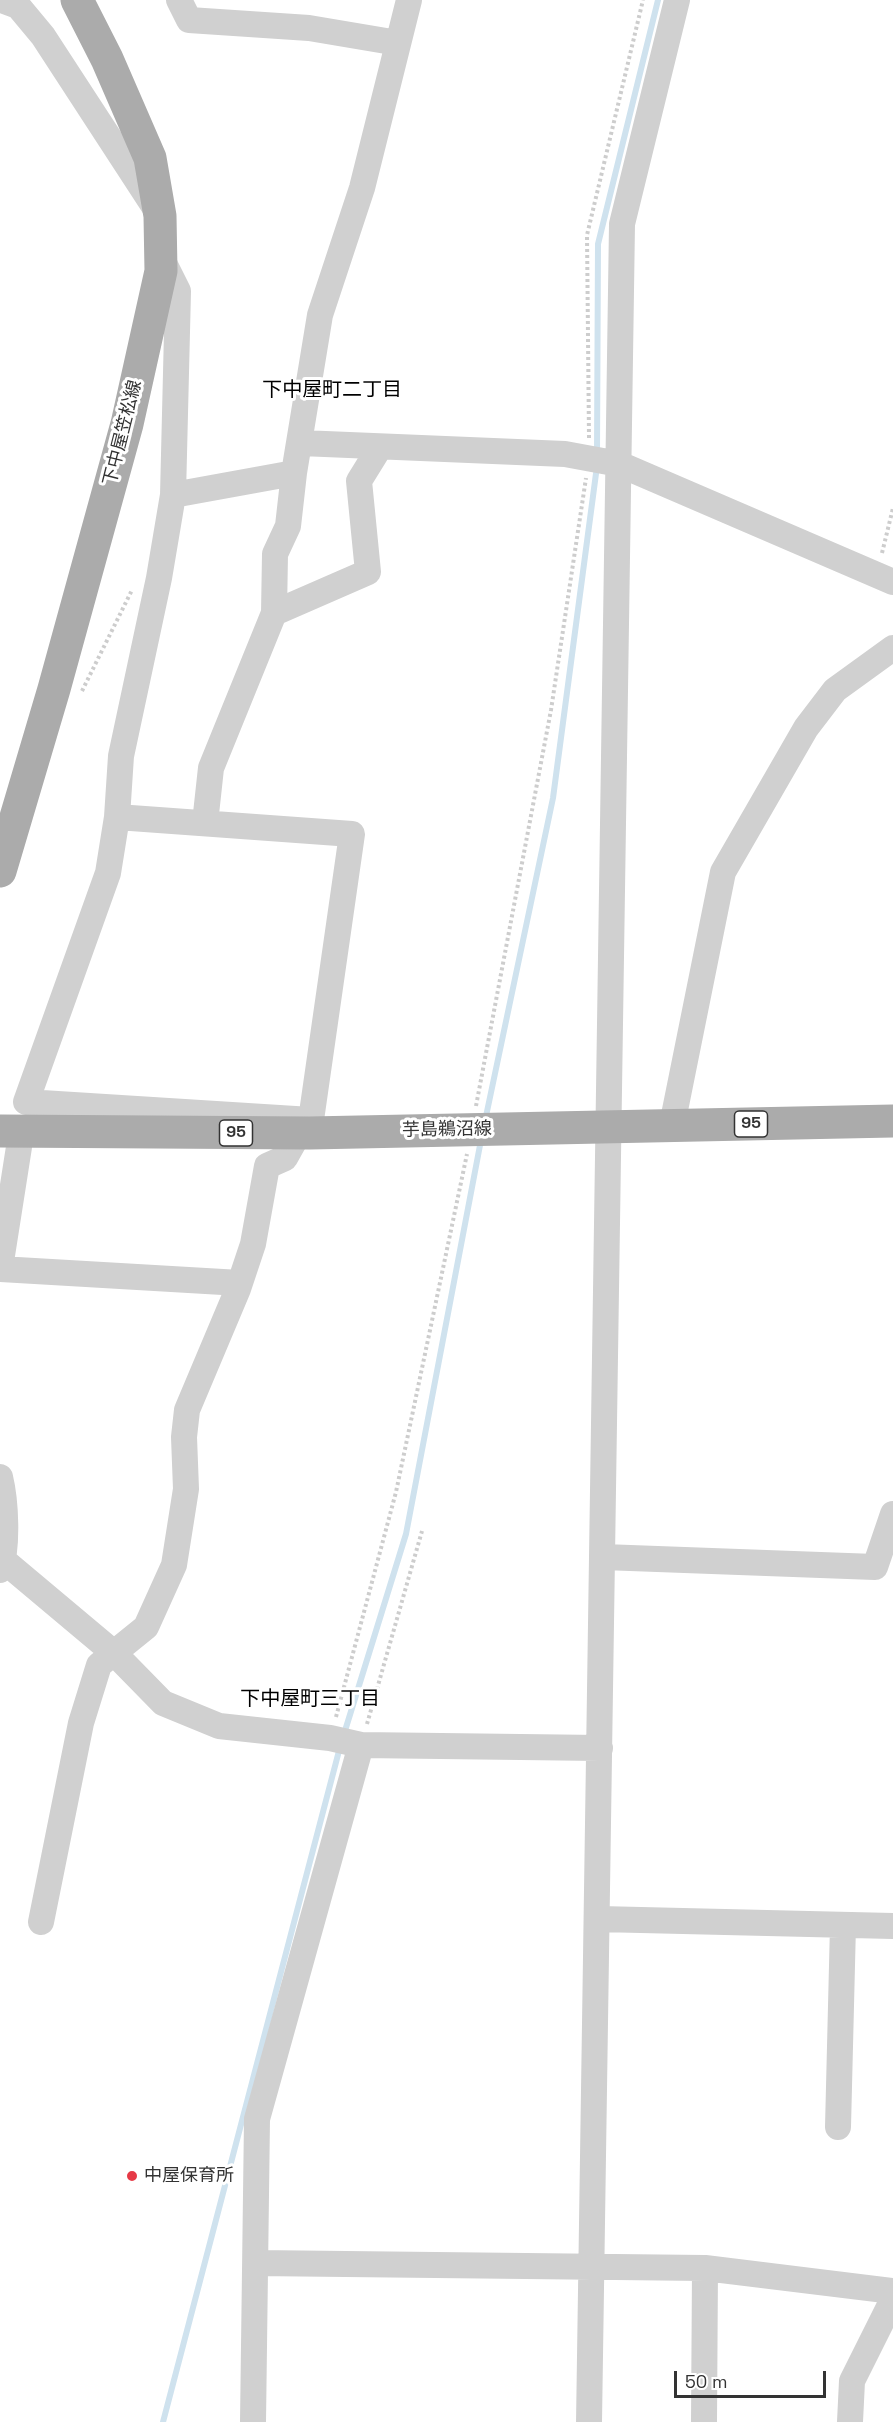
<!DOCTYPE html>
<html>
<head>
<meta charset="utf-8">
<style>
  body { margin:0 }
  #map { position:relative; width:893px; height:2422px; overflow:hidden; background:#fff; font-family:"Space Grotesk",sans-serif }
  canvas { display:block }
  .scale { position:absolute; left:674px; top:2371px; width:152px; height:27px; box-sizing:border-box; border:3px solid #333; border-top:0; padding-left:8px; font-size:18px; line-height:21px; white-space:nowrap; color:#333; -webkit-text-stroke:4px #fff; paint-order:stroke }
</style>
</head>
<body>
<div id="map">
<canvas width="893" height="2422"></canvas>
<div class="scale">50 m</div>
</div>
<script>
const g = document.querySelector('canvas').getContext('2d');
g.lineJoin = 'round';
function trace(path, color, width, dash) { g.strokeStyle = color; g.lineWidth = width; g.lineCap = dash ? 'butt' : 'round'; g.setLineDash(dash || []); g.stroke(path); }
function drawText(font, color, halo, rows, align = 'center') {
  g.font = font + ' "Space Grotesk","Noto Sans JP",sans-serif'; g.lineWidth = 6; g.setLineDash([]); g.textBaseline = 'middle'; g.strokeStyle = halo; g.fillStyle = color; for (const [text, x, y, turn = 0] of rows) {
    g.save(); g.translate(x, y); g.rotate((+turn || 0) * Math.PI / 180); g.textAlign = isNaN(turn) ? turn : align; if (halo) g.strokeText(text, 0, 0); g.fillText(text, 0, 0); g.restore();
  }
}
const stream = new Path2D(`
  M597,453l1,-209 60,-244
  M485,1121l68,-323 44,-332
  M344,1734l62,-200 75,-394
  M163,2422l177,-675`);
const path = new Path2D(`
  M589,438l-2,-203 56,-235
  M882,553l11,-45
  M82,691l50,-101
  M476,1106l75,-396 35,-232
  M336,1717l60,-225 71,-338
  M367,1724l55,-193`);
const minor = new Path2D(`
  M2,0l16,6 25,30 112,172
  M179,0l10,20 120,8 89,15
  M161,257l17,34 -5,204
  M301,443l264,11 54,10 274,118
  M274,613l94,-41 -9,-91 21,-34
  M117,817l235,17 -41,286 -285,-18 82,-229 9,-56 4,-61 38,-178 14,-83 121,-22 26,-158 42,-127 47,-188
  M205,823l6,-55 63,-155 1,-59 13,-28 6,-53
  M672,1125l51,-253 83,-144 29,-38 58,-42
  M0,1268l19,-121
  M0,1269l240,14
  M0,1477c6,25 8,70 0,93
  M603,1557l272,10 18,-53
  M3,1560l112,94 48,49 56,23 111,12 31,7 239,3
  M599,1919l294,7
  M41,1922l40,-199 18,-58 47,-38 28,-62 12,-76 -2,-52 3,-27 51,-121 15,-45 14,-78 18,-8 14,-25
  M838,2127l5,-202
  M256,2263l449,5 188,23
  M253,2422l4,-303 104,-374
  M589,2422l33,-2198 55,-224
  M704,2422l1,-154
  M850,2422l2,-41 41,-82`);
const major = new Path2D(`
  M0,871l54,-182 73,-265 34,-153 -1,-55 -10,-58 -43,-99 -30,-59
  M0,1131l310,2 583,-12`);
const markers = [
  [132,2176,6,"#e63946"]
];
const shields = [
  [751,1124,33],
  [236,1133,33]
];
const shieldNames = [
  ["95",751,1124],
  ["95",236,1133]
];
const streetNames = [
  ["下中屋笠松線",123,433,-76],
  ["芋島鵜沼線",447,1130,-1]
];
const poiNames = [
  ["中屋保育所",144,2176]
];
const neighbourhoodNames = [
  ["下中屋町二丁目",332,391],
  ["下中屋町三丁目",310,1700]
];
trace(stream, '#cfe2ee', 6);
trace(path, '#cdcdcd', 4, [3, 3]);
trace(minor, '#d0d0d0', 26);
trace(major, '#ababab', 33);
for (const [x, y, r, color] of markers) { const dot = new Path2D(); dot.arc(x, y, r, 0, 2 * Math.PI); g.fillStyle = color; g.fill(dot); trace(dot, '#fff', 2); }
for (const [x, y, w] of shields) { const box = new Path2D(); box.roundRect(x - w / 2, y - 13, w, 26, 4.5); g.fillStyle = '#fff'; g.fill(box); trace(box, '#333', 1.5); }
drawText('bold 16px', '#333', null, shieldNames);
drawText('18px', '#333', '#fff', streetNames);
drawText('18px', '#333', '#fff', poiNames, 'left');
drawText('20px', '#000', '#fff', neighbourhoodNames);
</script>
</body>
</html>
